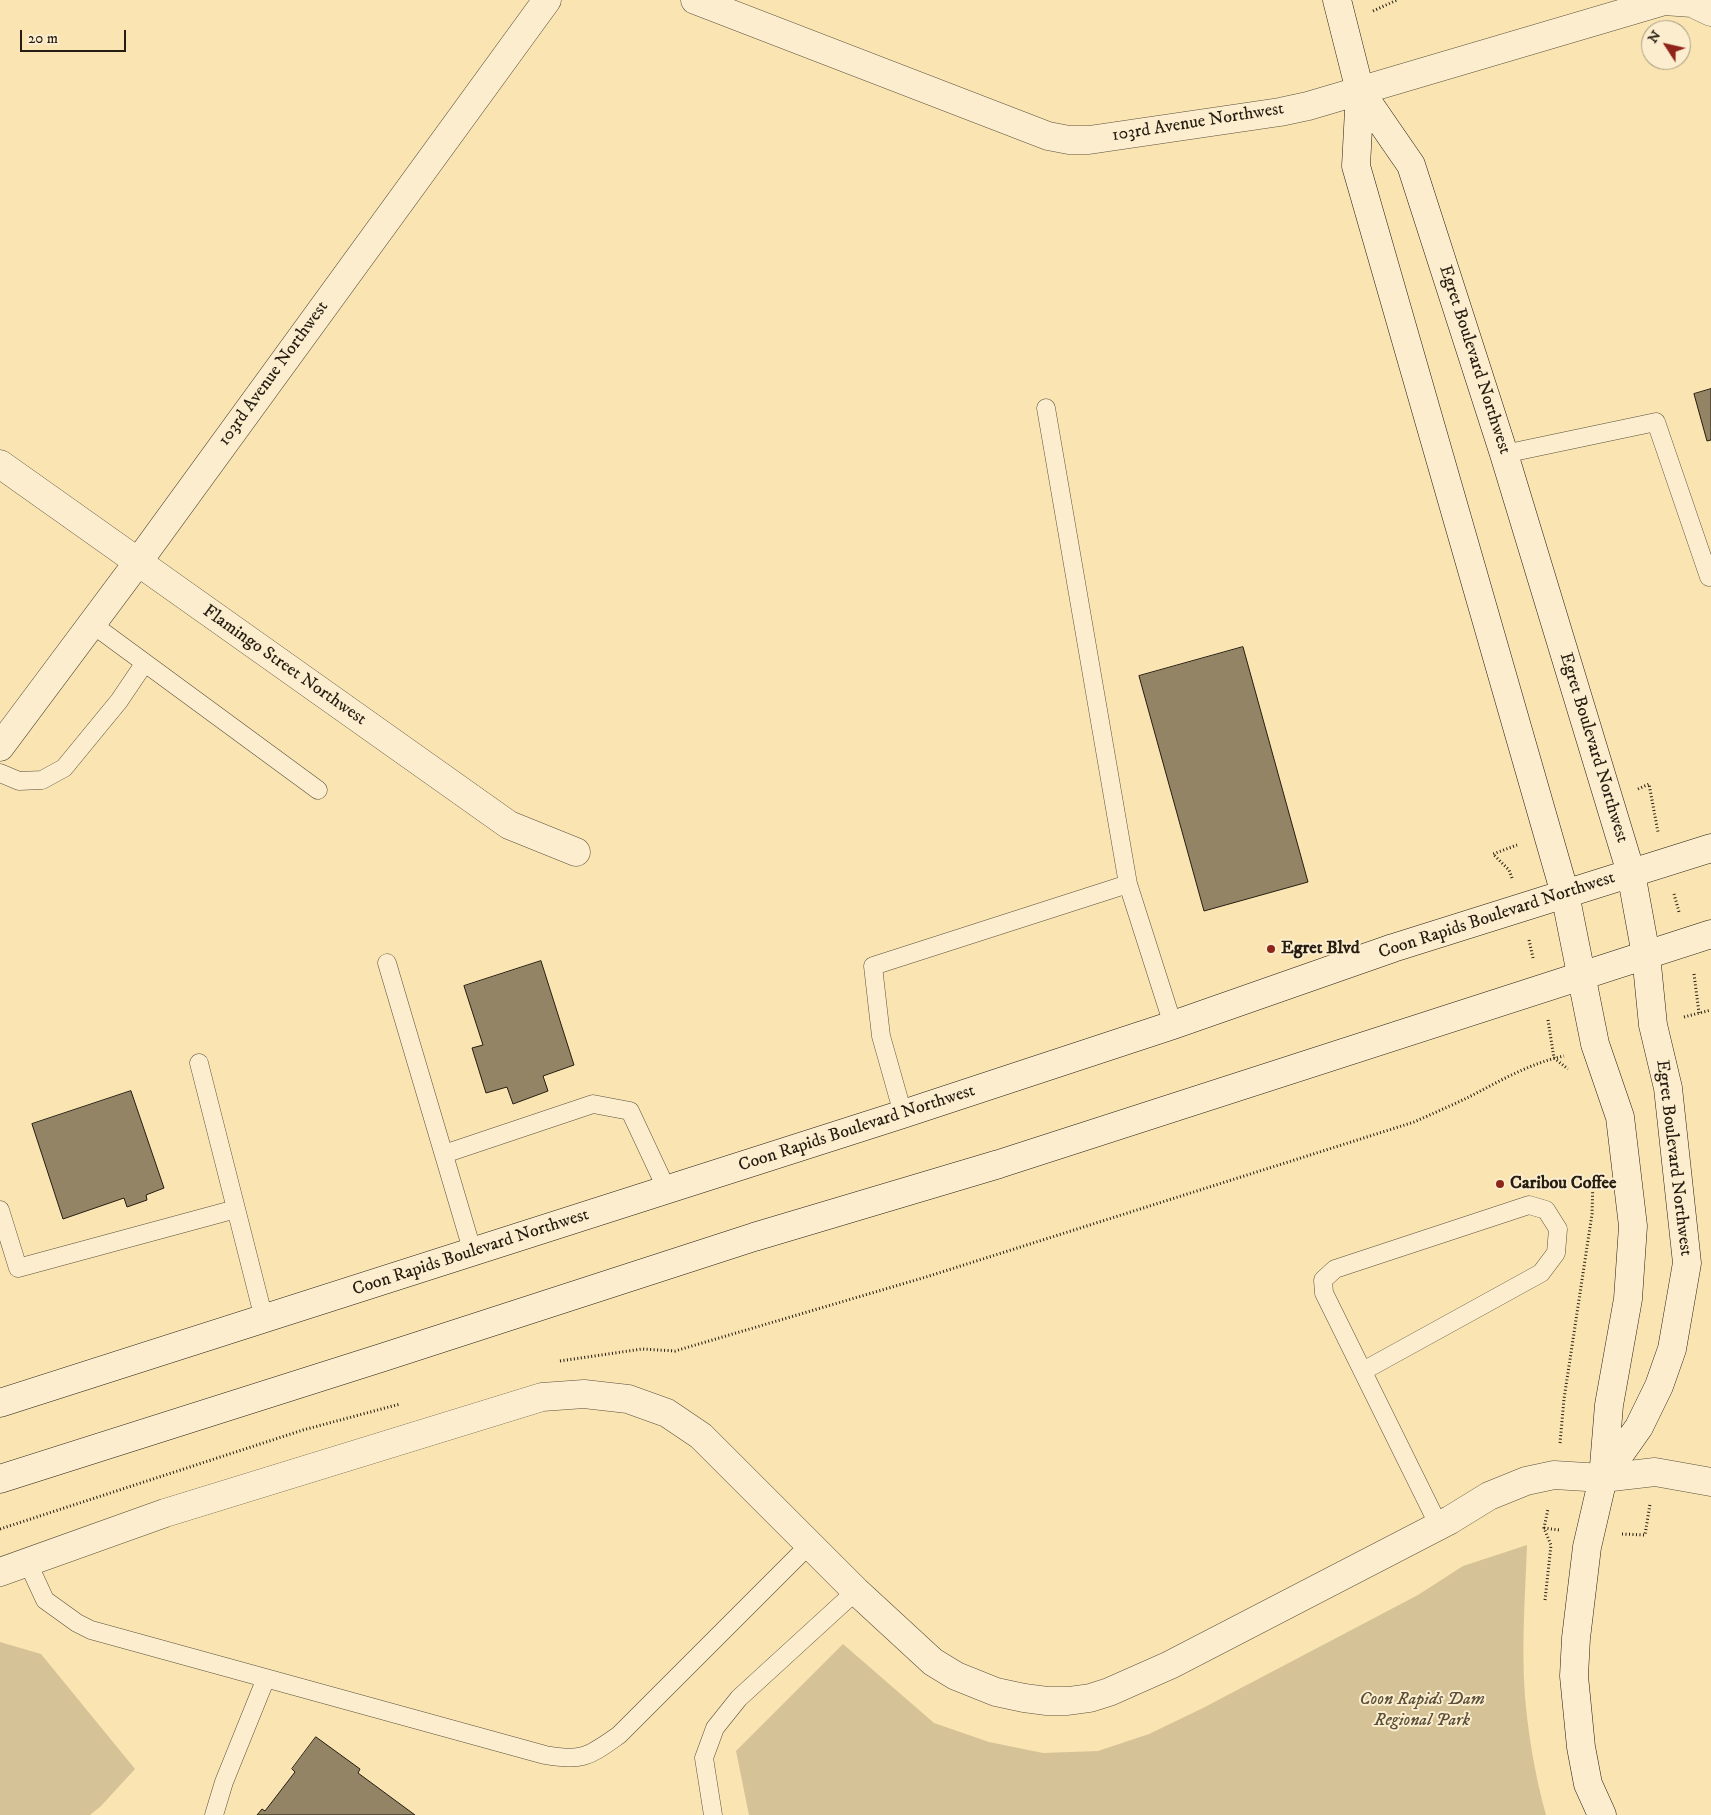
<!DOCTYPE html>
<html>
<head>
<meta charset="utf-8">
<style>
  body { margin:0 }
  #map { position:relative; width:1711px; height:1815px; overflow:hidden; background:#f9e4b2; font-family:"IM FELL DW Pica",serif }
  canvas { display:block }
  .north { position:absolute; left:1641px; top:20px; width:50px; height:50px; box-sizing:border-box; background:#fbedcd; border:1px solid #a59a82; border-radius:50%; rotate:305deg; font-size:14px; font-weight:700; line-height:20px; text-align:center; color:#251d12 }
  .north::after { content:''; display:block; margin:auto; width:18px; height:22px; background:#8f2418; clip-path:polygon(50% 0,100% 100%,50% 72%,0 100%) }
  .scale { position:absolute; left:20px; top:30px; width:106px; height:22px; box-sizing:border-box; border:2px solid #251d12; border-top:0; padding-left:6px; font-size:15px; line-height:18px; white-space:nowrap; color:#251d12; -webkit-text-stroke:4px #fbedcd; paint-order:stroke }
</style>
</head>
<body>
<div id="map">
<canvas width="1711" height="1815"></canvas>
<div class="north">N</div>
<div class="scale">20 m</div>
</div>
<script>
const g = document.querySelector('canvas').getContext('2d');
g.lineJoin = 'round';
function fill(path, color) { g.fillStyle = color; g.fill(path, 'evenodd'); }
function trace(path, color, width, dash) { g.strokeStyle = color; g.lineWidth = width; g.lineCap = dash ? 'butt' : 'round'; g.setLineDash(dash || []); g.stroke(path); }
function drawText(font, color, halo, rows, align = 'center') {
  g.font = font + ' "IM FELL DW Pica",serif'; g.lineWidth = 4; g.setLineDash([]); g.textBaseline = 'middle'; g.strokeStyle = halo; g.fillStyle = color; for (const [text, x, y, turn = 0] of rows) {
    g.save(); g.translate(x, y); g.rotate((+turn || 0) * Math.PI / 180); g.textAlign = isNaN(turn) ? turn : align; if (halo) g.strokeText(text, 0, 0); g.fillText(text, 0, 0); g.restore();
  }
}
const green = new Path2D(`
  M1527,1545c-2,57 -7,115 0,172 4,33 10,66 19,98h-797l-13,-64 107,-107 91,79 55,19 54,11 55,-2 51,-17 54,-26 215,-113 45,-29z
  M0,1642l41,12 94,115 -34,37 -11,9h-90z`);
const building = new Path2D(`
  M1711,389v51l-4,1 -13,-47z
  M1243,647l65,235 -104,29 -65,-235z
  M541,961l33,104 -31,11 5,15 -35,13 -6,-17 -21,6 -14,-45 11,-3 -19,-59z
  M131,1091l33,97 -18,7 1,5 -20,7 -3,-9 -61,21 -31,-95z
  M316,1737l44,32 -2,4 57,42h-158l5,-6 3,2 30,-39 -3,-3z`);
const path = new Path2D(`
  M1373,11l24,-11
  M1638,789l11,-5 9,48
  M1512,878l-3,-8 -16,-16 24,-9
  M1674,894l5,18
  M1529,940l4,18
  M1694,974l5,39
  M1684,1017l27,-7
  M1548,1020l6,38 14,11
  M560,1361l82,-12 33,2 251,-74 488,-155c18,-8 36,-16 53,-24 31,-16 63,-35 97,-42
  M1560,1443l4,-44 28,-185 1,-34
  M1544,1528l15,2
  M0,1529l303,-99 97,-26
  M1622,1534l23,1 5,-31
  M1545,1600l6,-55 -7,-17 4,-19`);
const lane = new Path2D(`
  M1046,408l82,476 45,141
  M1504,454l152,-32 53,155 2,-1
  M92,624l226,166
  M0,773l19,8 23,-1 22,-12 55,-67 25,-37
  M387,963l86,290
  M199,1063l65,256
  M903,1114l-22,-78 -8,-70 255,-82
  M444,1154l149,-50 37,7 37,79
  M0,1210l18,58 218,-59
  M1363,1371l178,-98 15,-20 2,-24 -12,-19 -17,-5 -194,64 -12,11 1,13 115,233
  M27,1561l18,39 32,23 14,7 454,125c38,7 44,1 74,-20l191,-191
  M214,1815l10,-33 42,-104
  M713,1815l-9,-57 11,-30 24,-30 117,-107`);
const street = new Path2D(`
  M695,0l353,136 21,4h20l191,-28 28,-6 356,-105 28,2 19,9
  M0,464l509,361 67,27
  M0,747l138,-185 409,-562
  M0,1572l165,-59 377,-116 42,-3 44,5 39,14 34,23 155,155 77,71 23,14 40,16 28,6 23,3h21l22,-3 19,-6 61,-27 280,-145 39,-24 37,-15 28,-6 49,3 52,-6 56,10`);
const secondary = new Path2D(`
  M1337,0l23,91 -4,75 209,728 30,150 25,73 13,109 -5,73 -19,106 -6,73 -16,69 -11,91 -2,38 7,71 7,37 14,31
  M1360,91l51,74 93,289 127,419 15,82 7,70 15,63 19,175 -15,86 -13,37 -20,41 -36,51
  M0,1403l903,-289 270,-89 220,-77 318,-100
  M0,1479l384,-122 370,-120 245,-73 712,-230`);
const markers = [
  [1271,949,5,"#8f2418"],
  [1500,1184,5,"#8f2418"]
];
const streetNames = [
  ["103rd Avenue Northwest",1198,123,-9],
  ["Egret Boulevard Northwest",1474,360,72],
  ["103rd Avenue Northwest",274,374,-54],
  ["Flamingo Street Northwest",284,666,35],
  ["Egret Boulevard Northwest",1593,748,73],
  ["Coon Rapids Boulevard Northwest",1497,916,-18],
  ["Coon Rapids Boulevard Northwest",857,1129,-18],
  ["Egret Boulevard Northwest",1673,1158,83],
  ["Coon Rapids Boulevard Northwest",471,1253,-18]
];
const poiNames = [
  ["Egret Blvd",1281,949],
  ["Caribou Coffee",1510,1184]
];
const parkNames = [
  ["Coon Rapids Dam",1422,1700],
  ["Regional Park",1422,1721]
];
fill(green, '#d5c297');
fill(building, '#938465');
trace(building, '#251d12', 1);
trace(lane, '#5a4f3a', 19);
trace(street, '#5a4f3a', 29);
trace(secondary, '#251d12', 29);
trace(path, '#251d12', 3, [1, 2.5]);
trace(lane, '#fbedcd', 18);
trace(street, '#fbedcd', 28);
trace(secondary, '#fbedcd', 28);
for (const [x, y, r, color] of markers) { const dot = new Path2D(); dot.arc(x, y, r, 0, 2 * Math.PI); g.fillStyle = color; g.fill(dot); trace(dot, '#fbedcd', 2); }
drawText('18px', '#251d12', '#fbedcd', streetNames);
drawText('bold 18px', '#251d12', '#fbedcd', poiNames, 'left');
drawText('italic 18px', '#5a4f3a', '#fbedcd', parkNames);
</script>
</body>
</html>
